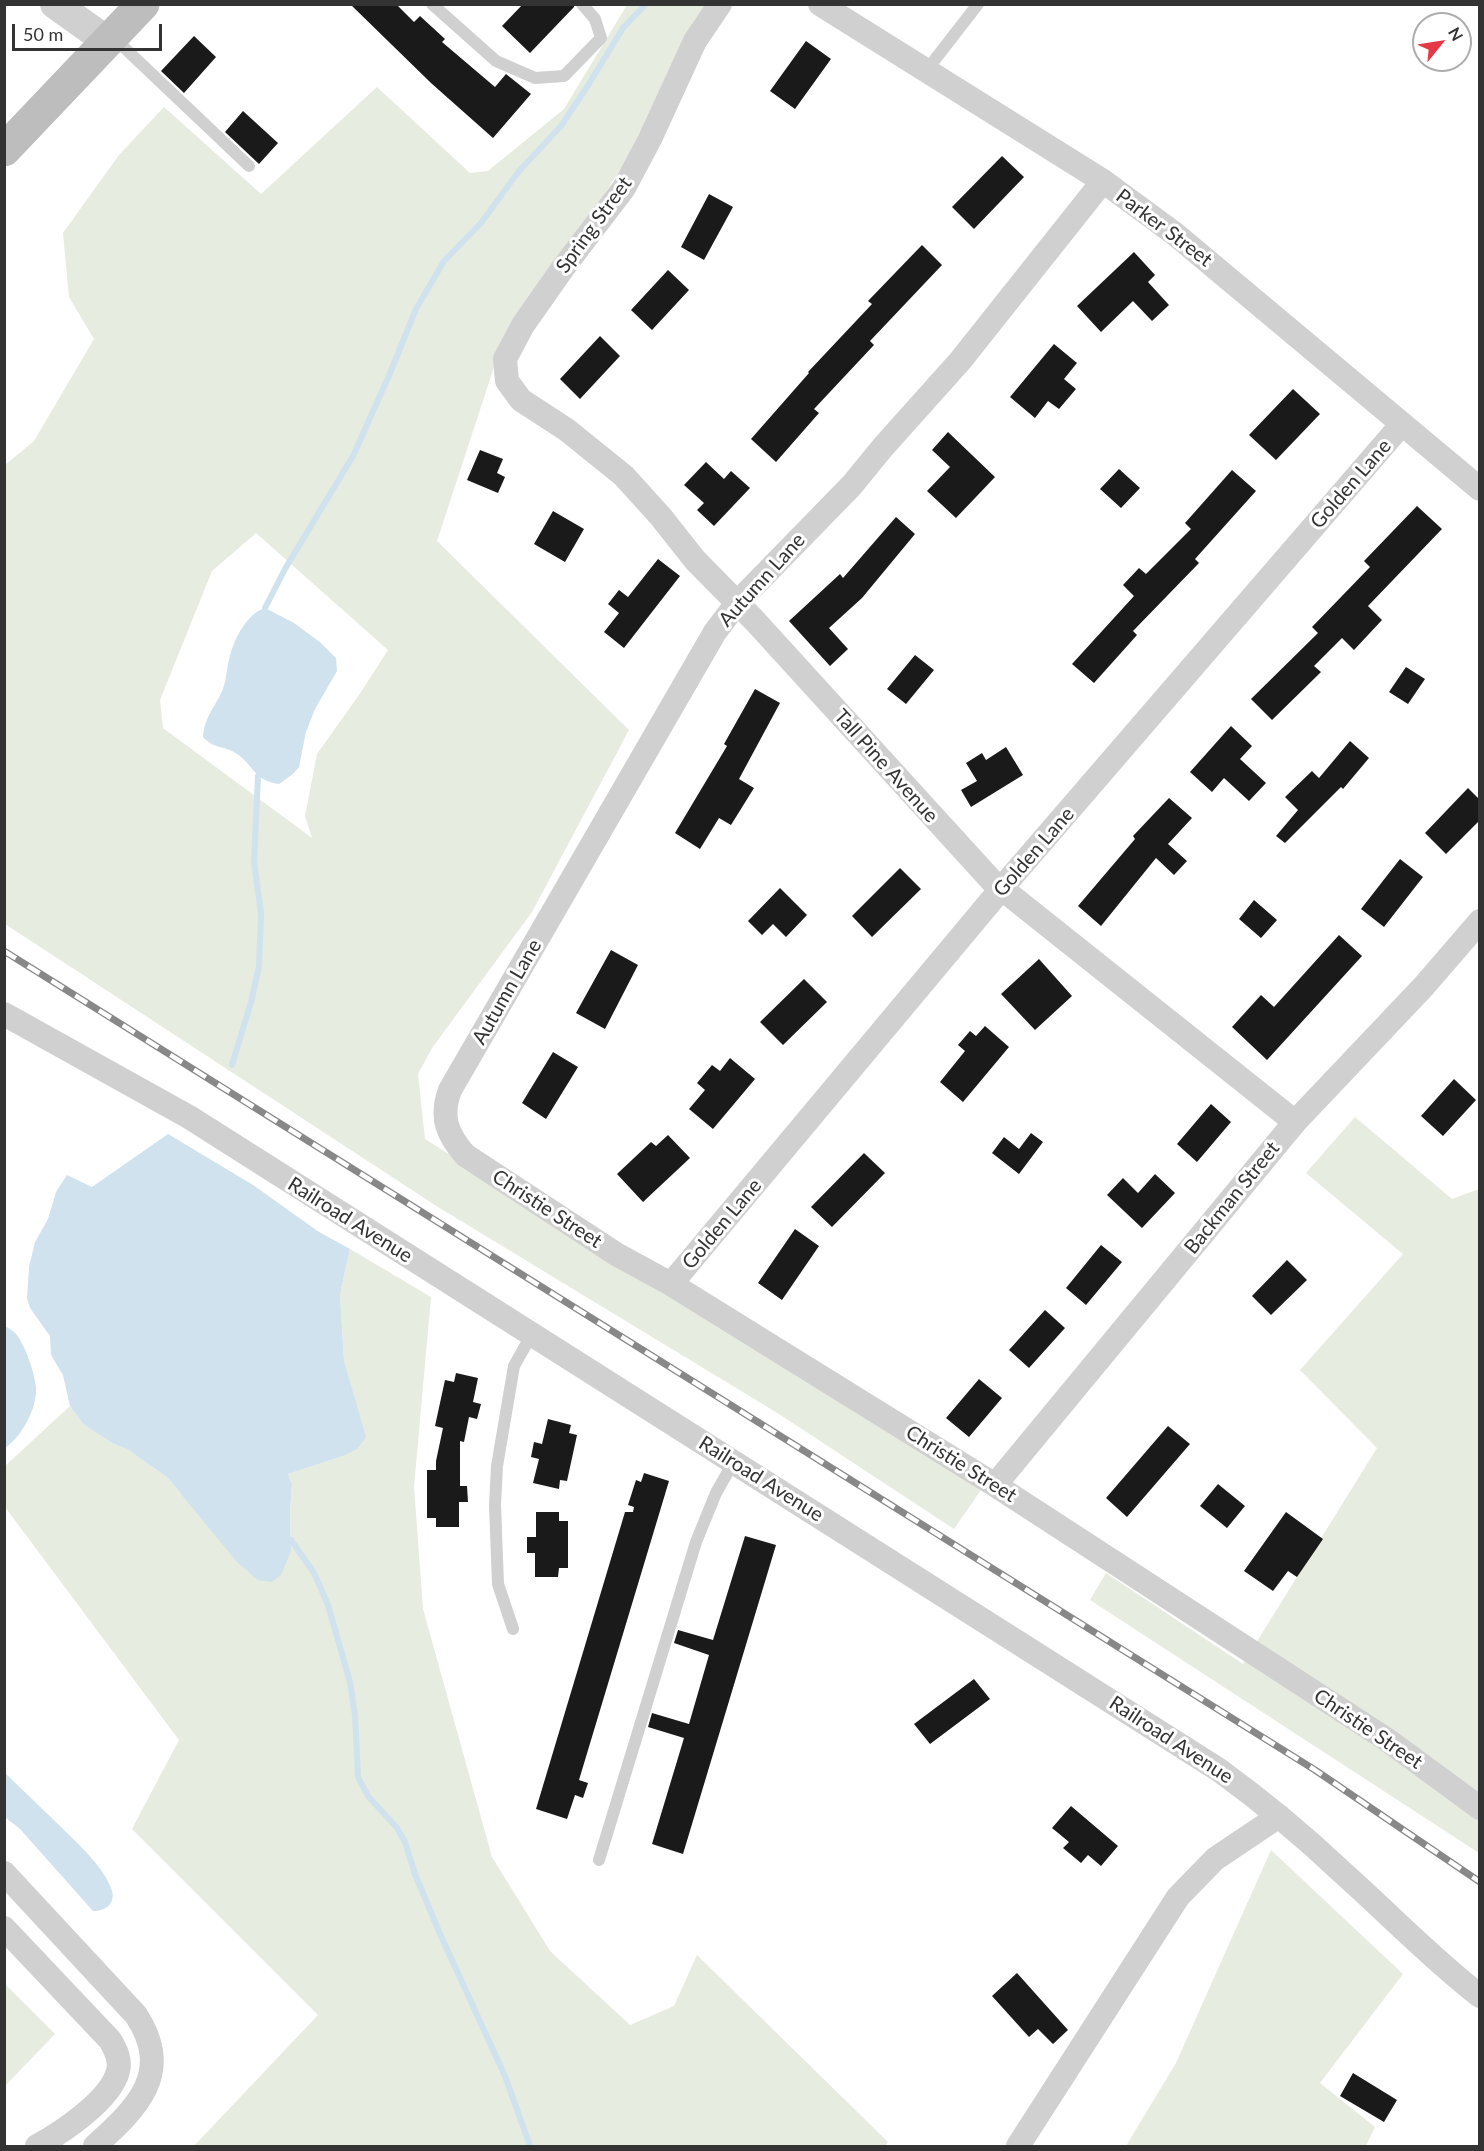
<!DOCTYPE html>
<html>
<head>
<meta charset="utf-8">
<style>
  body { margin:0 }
  #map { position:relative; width:1484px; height:2151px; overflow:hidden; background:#fff; font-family:Lato,sans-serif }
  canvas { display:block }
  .frame { position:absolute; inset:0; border:6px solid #333; pointer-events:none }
  .north { position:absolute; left:1412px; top:12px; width:60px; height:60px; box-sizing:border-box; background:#fff; border:2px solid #adadad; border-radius:50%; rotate:60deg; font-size:16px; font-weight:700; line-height:24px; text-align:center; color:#333 }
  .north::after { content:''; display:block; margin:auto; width:21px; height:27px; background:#e63946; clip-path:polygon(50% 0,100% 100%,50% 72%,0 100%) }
  .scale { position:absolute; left:12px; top:24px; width:150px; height:27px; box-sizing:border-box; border:3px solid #333; border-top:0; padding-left:8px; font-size:18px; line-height:21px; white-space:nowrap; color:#333; -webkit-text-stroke:4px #fff; paint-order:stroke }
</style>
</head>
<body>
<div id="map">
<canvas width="1484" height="2151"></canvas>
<div class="frame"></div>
<div class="north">N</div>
<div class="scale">50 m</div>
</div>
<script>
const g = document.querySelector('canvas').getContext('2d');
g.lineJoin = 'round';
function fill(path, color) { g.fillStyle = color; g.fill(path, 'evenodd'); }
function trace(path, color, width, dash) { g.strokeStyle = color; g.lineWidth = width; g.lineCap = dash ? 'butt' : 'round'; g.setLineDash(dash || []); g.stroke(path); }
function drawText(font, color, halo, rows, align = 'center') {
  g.font = font + ' Lato,sans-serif'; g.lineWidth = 6; g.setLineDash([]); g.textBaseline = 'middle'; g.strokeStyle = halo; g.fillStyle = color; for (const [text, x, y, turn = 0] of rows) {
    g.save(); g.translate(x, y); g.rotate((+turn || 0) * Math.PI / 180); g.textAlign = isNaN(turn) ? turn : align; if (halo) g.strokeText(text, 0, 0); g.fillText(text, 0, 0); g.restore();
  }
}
const green = new Path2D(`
  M627,5h81l-66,132 -144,218 -61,186 192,189 -97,182 -100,136 -14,26 7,65 556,351 -27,39 -175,-115 -341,-207 -433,-283v-459l29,-24 60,-102 -25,-42 -6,-64 56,-78 45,-48 97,87 116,-107 93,86 18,-2 76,-62zM256,533l132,117 -29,45 -42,59 -12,62 7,22 -149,-110 -3,-28 52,-129z
  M1355,1117l97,82 27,-10v664l-389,-253 16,-27 137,91 134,-216 -77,-78 103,-116 -97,-81z
  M350,1249l81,48 -17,190 9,122 69,248 58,94 80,74 44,-19 23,-51 191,187 -3,4h-691l124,-131 -186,-186 47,-89 -174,-233v-41l65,-60 14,19 30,19 13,5 40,28 13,16 111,58 -1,-39 2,-28 -4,-10 55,-18 22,-19 -21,-76 -4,-67z
  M1271,1850l132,124 -83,109 55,44 -9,19h-240l50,-83z
  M5,1984l50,50 -50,52h-1z`);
const water = new Path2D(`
  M265,608l29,15 27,20 15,15 1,13 -22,38 -9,23 -7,35 -6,7 -14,10c-24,-3 -25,-18 -42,-30 -12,-9 -22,-4 -34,-17 1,-20 13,-31 20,-48 4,-12 4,-25 8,-37 5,-16 17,-39 34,-44z
  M168,1134l85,51 66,47 31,17 -10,45 4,67 22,76 -9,12 -14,7 -55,18 4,10 -2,28 1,39 -10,24 -9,7 -14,-2 -20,-17 -71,-86 -40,-28 -13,-5 -30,-19 -14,-19 -7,-31 -12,-20 -1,-19 -20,-28 -3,-10 2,-31 6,-25 13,-23 8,-27 11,-17 25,12z
  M5,1326c3,2 9,5 11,8 9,10 21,45 20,58 -1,20 -15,45 -31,56z
  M4,1772c19,18 38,37 57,55 17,17 41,38 50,61 6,15 -5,23 -18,23l-73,-82 -15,-12z`);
const stream = new Path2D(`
  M265,608l20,-39 68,-113 35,-78 28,-69 28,-48 37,-38 38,-52 42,-45 26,-39 36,-59 23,-24
  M232,1065l19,-63 8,-36 2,-52 -7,-53 4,-85
  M291,1540l23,33 14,32 22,77 5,33 3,62 10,19 29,32 8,14 10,32 25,60 65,142 25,70`);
const building = new Path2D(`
  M350,4h46l18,18 6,-6 25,23 -3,3 53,45 11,-13 25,20 -38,44 -62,-55z
  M523,4h51v3l-44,46 -28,-27z
  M194,36l22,21 -32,36 -23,-22z
  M806,41l25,18 -36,50 -25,-18z
  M243,111l35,32 -19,21 -34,-32z
  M1002,156l22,21 -50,52 -22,-22z
  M709,194l24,13 -29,53 -23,-13z
  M922,245l20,20 -72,76 4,4 -60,64 5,4 -43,49 -25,-23 58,-66 -1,-1 64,-68 -4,-3z
  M1134,252l21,23 -7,7 21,23 -17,16 -19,-20 -32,31 -24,-26z
  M668,270l21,20 -37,40 -21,-20z
  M600,336l20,20 -40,43 -20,-20z
  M1054,344l23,19 -13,16 12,10 -17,20 -11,-8 -13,17 -25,-21z
  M1293,389l27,25 -44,46 -27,-25z
  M948,432l47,45 -39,41 -29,-27 23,-24 -18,-17z
  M480,450l23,9 -6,14 8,4 -7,16 -31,-13z
  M706,462l18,17 7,-8 19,17 -36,38 -17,-16 7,-7 -20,-18z
  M1119,469l21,19 -19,20 -21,-19z
  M1232,470l24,21 -61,68 4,4 -66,68 4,4 -43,48 -22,-19 62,-68 -11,-11 16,-17 7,6 45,-45 -6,-6z
  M1417,506l25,23 -74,77 14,14 -28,30 -12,-12 -28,28 7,6 -49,48 -21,-21 67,-66 -6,-6 58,-60 -6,-6z
  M553,511l31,18 -19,33 -31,-18z
  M896,517l19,17 -53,64 -33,30 19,21 -18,17 -41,-45 51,-47 3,4z
  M658,559l22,17 -56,72 -20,-16 15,-19 -11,-9 11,-14 9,7z
  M915,655l19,15 -28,34 -19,-15z
  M1406,667l19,12 -17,25 -19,-12z
  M755,689l25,14 -41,76 15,9 -23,37 -12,-7 -19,31 -25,-16 52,-87 -3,-2z
  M1231,726l21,20 -12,13 26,24 -17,18 -25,-23 -12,14 -22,-20z
  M1350,741l19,17 -26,31 -2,-2 -56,56 -9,-7 22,-26 -13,-13 27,-26 7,7z
  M1006,747l17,28 -52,32 -10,-17 16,-9 -11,-18 16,-10 4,7z
  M1468,788l11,11v22l-33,33 -21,-21z
  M1169,798l23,20 -24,26 19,17 -13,14 -18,-17 -55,68 -23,-20 57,-67 -2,-3z
  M1400,859l23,18 -39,50 -23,-18z
  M900,868l21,21 -49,48 -20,-21z
  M780,888l27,27 -21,22 -13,-13 -11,11 -14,-14z
  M1254,900l23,20 -16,18 -22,-19z
  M1339,935l23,21 -95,104 -35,-33 29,-32 13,12z
  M611,950l27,15 -33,64 -29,-16z
  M1039,959l33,37 -37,34 -34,-36z
  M804,979l23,23 -44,43 -23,-23z
  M985,1026l24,21 -46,55 -23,-20 25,-31 -7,-6 12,-14 6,5z
  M553,1052l25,15 -32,52 -24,-16z
  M730,1058l25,21 -42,50 -24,-20 16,-19 -8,-7 15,-18 8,6z
  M1454,1079l22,21 -33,36 -22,-20z
  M1211,1104l20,18 -34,40 -20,-18z
  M1031,1133l12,9 -24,32 -27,-21 12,-16 15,12z
  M668,1135l22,23 -47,44 -26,-28 34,-32 5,4z
  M864,1153l21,20 -53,54 -21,-20z
  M1155,1174l20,19 -33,35 -35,-33 16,-17 15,15z
  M795,1229l24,17 -37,54 -24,-17z
  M1101,1245l21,17 -36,43 -20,-17z
  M1287,1260l20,20 -36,35 -19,-19z
  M1045,1310l20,18 -36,40 -20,-18z
  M456,1373l22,5 -5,24 8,2 -4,15 -8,-2 -5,25 -4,-1v45h7l1,16h-9v25h-23v-9h-9v-48h9v-9l7,-33 -8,-2 10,-46 9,2z
  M979,1379l23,19 -33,39 -23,-19z
  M548,1419l23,6 -2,8 8,2 -10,46 -7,-1 -1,9 -26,-6 6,-24 -8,-2 3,-15 8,2z
  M1168,1426l22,18 -63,73 -21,-19z
  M644,1473l25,8 -90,299 9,3 -5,15 -8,-3 -8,24 -31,-10 89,-297h8l1,-5 -6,-2 8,-25 5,2z
  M1218,1484l27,22 -18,22 -27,-22z
  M536,1512h23v9h9v47h-9l-1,9h-23v-24h-8v-16h9z
  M1286,1512l37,27 -26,38 -9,-6 -15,20 -29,-20z
  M745,1536l31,9 -93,309 -31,-10 32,-106 -36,-11 4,-14 37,11 20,-69 -35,-12 4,-13 35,10z
  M974,1679l16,20 -60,45 -16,-20z
  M1071,1806l47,40 -17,20 -13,-11 -7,8 -18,-15 6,-6 -17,-14z
  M1017,1973l51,57 -15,14 -15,-15 -9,8 -37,-41z
  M1353,2073l44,27 -13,22 -44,-26z`);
const service = new Path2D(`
  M432,4l64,57 39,17 29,-2 37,-38 -6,-19 -13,-15
  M113,37l136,129
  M926,71l52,-67
  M513,1629l-15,-45 -3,-79 2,-39 17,-100 18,-32
  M599,1860l97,-318 20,-49 18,-32`);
const minor = new Path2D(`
  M720,4l-25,37 -45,98 -26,49 -61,80 -40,57 -18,34 2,22 14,19 46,30 57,46 37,41 34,43 60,61 236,259 304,242
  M820,4l283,177 72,53 305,255
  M1103,181l-143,180 -77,86 -31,38 -115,118 -22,29 -265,458c-10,27 -3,44 15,65l151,99 55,30 324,201 391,254 94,69
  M4,1014l185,103 1030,653c44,32 85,66 124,103 46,41 88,85 137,123
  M671,1284l330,-395 401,-465
  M995,1485l300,-363 129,-136 56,-65
  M4,1873l132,142c38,58 1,93 -41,131
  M4,1928l106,112c6,10 11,20 8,31 -7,29 -57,62 -81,75
  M1018,2146l160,-249 37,-38 64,-43`);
const tertiary = new Path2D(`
  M55,4l52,37`);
const secondary = new Path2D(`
  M4,150l139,-146`);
const rail = new Path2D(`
  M4,951l1311,819 165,112`);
const streetNames = [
  ["Spring Street",594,225,-54],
  ["Parker Street",1164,228,37],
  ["Golden Lane",1351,484,-49],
  ["Autumn Lane",762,580,-48],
  ["Tall Pine Avenue",886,766,48],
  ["Golden Lane",1034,852,-49],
  ["Autumn Lane",507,992,-60],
  ["Backman Street",1232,1198,-51],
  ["Christie Street",547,1209,33],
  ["Railroad Avenue",350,1220,32],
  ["Golden Lane",722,1224,-50],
  ["Christie Street",961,1464,32],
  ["Railroad Avenue",761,1479,32],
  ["Christie Street",1368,1729,34],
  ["Railroad Avenue",1171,1740,33]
];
fill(green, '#e6ecdf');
fill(water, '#cfe2ee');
trace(stream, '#cfe2ee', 6);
fill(building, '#1a1a1a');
trace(service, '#d0d0d0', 12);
trace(minor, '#d0d0d0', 24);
trace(tertiary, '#d0d0d0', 30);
trace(secondary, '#bdbdbd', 33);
trace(rail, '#888', 7);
trace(rail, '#fff', 4.5, [14]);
drawText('20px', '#333', '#fff', streetNames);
</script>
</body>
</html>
